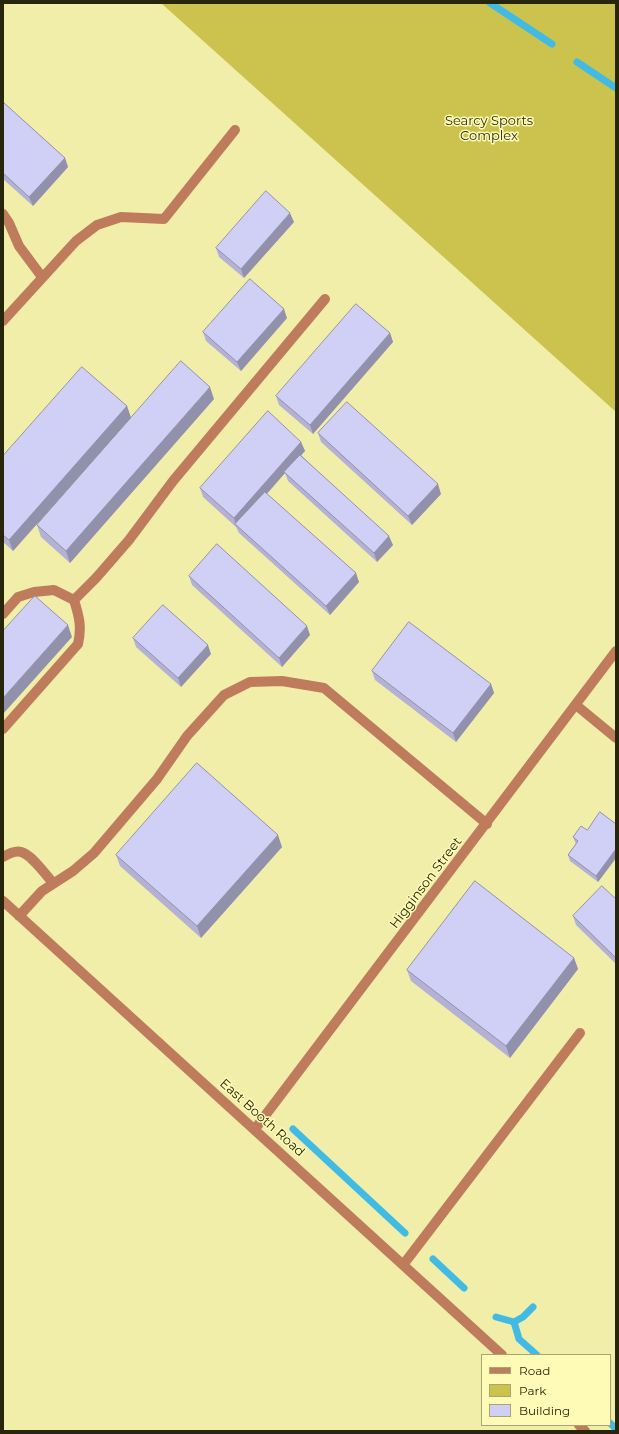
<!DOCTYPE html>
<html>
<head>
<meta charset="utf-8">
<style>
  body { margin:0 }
  #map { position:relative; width:619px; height:1434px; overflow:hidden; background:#f1eea9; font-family:Montserrat,sans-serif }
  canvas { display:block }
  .frame { position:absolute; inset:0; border:4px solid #27250a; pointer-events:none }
  .legend { position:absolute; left:481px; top:1354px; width:130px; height:72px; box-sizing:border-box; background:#fefbb6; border:1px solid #a8a571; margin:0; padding:5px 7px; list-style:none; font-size:12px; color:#27250a }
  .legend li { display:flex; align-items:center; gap:8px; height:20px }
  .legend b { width:20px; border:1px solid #a8a571 }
</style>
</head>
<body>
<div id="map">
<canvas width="619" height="1434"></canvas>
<div class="frame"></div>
<ul class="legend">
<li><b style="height:5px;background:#bf7c5d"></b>Road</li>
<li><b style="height:11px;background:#cbc34d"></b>Park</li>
<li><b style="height:11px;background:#d0cff6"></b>Building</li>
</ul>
</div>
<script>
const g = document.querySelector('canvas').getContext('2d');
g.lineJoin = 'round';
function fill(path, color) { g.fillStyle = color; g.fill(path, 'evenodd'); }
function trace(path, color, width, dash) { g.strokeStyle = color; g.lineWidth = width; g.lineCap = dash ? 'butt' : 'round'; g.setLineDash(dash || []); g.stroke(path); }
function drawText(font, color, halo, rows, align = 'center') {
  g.font = font + ' Montserrat,sans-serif'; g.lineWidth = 3; g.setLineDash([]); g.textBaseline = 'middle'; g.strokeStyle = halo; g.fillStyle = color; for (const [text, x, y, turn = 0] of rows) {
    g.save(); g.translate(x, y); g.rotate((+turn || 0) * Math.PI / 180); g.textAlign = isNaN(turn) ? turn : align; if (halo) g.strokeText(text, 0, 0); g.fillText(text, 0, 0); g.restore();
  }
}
const green = new Path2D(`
  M161,3h455v409z`);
const stream = new Path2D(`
  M490,3l62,41
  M577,62l39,26
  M293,1129l112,104
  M433,1259l31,29
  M496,1317l18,5 5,17 18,16
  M514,1322l9,-5 10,-10
  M610,1423l6,6`);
const minor = new Path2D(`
  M3,214l6,9 10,23 23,31
  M3,321l73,-80 21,-16 24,-8 43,2 71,-89
  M74,600l22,-22 33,-38 44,-59 152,-182
  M3,614l15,-17 16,-5 20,-2 20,10c5,16 8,27 4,44l-75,85
  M576,705l40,33
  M3,857c5,-3 12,-7 18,-5 10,2 25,23 32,31
  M3,901l499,454
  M19,916l23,-25 31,-20 21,-18 63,-74 30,-43 37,-41 26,-13 32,-1 42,7 163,136
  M255,1129l361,-478
  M403,1265l177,-232
  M579,1425l6,6`);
const wall = new Path2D(`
  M3,102l62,56 3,9 -35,39 -30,-27z
  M294,222l-50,56 -25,-21 -3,-9z
  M287,318l-46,53 -35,-30 -3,-9z
  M390,333l3,9 -80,92 -34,-29 -3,-9z
  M214,399l-144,164 -29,-26 -4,-12z
  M127,406l4,12 -118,133 -10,-9v-86z
  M318,433l123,61 -29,31 -91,-83z
  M301,442l4,9 -4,4 92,90 -16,17 -89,-81 -3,-8 -18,21 92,88 -29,33 -91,-82 -3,-6 -33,-30 -3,-9z
  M189,576l121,59 -28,32 -90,-82z
  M133,638l78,16 -30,33 -45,-40z
  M372,671l119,13 3,9 -38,49 -81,-62z
  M616,824v34l-18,24 -28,-21 -2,-6 8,-11 -3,-7 14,-7z
  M282,847l-81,91 -81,-72 -4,-11z
  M616,899v65l-40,-39 -3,-9z
  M574,958l4,11 -68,89 -99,-77 -4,-11z`);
const shadedWall = new Path2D(`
  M65,158l3,9 -35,39 -4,-9z
  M290,213l4,9 -50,56 -3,-9z
  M284,309l3,9 -46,53 -4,-9z
  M390,333l3,9 -80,92 -3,-9z
  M210,387l4,12 -144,164 -4,-12z
  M127,406l4,12 -118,133 -4,-11z
  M301,442l4,9 -20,22 -1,-1 1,1 -47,53 -2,-1 -2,-7z
  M438,484l3,10 -29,31 -4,-9z
  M389,536l4,9 -16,17 -3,-9z
  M356,573l3,9 -29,33 -4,-9z
  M68,625l4,12 -69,77v-16z
  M307,626l3,9 -28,32 -3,-9z
  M208,645l3,9 -30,33 -3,-9z
  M491,684l3,9 -38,49 -3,-9z
  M278,835l4,12 -81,91 -4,-12z
  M616,849v9l-18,24 -2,-6z
  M574,958l4,11 -68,89 -4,-12z`);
const building = new Path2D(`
  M3,102l62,56 -36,39 -26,-24z
  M266,191l24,22 -49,56 -25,-21z
  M250,279l34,30 -47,53 -34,-30z
  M356,304l34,29 -80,92 -34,-29z
  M181,361l29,26 -144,164 -29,-26z
  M82,367l45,39 -118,134 -6,-5v-79z
  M347,402l91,82 -30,32 -90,-83z
  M268,411l33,31 -67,76 -34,-30z
  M300,455l89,81 -15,17 -90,-81z
  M265,492l91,81 -30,33 -91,-82z
  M217,544l90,82 -28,32 -90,-82z
  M35,596l33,29 -65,73v-67z
  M163,605l45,40 -30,33 -45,-40z
  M409,622l82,62 -38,49 -81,-62z
  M197,763l81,72 -81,91 -81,-71z
  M600,812l16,12v25l-20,27 -28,-21 10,-14 -5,-4 8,-11 6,4z
  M475,881l99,77 -68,88 -99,-76z
  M602,886l14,13v59l-43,-42z`);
const parkNames = [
  ["Searcy Sports",489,121],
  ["Complex",489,136]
];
const streetNames = [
  ["Higginson Street",426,883,-53],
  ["East Booth Road",262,1118,42]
];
fill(green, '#cbc34d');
trace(stream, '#41bae4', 7);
trace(minor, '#bf7c5d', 10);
fill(wall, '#b3b2d4');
fill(shadedWall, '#9291ac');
fill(building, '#d0cff6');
trace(building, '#9291ac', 1);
drawText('13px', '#2c2b15', '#fefbb6', parkNames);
drawText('13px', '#27250a', '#fefbb6', streetNames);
</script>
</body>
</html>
